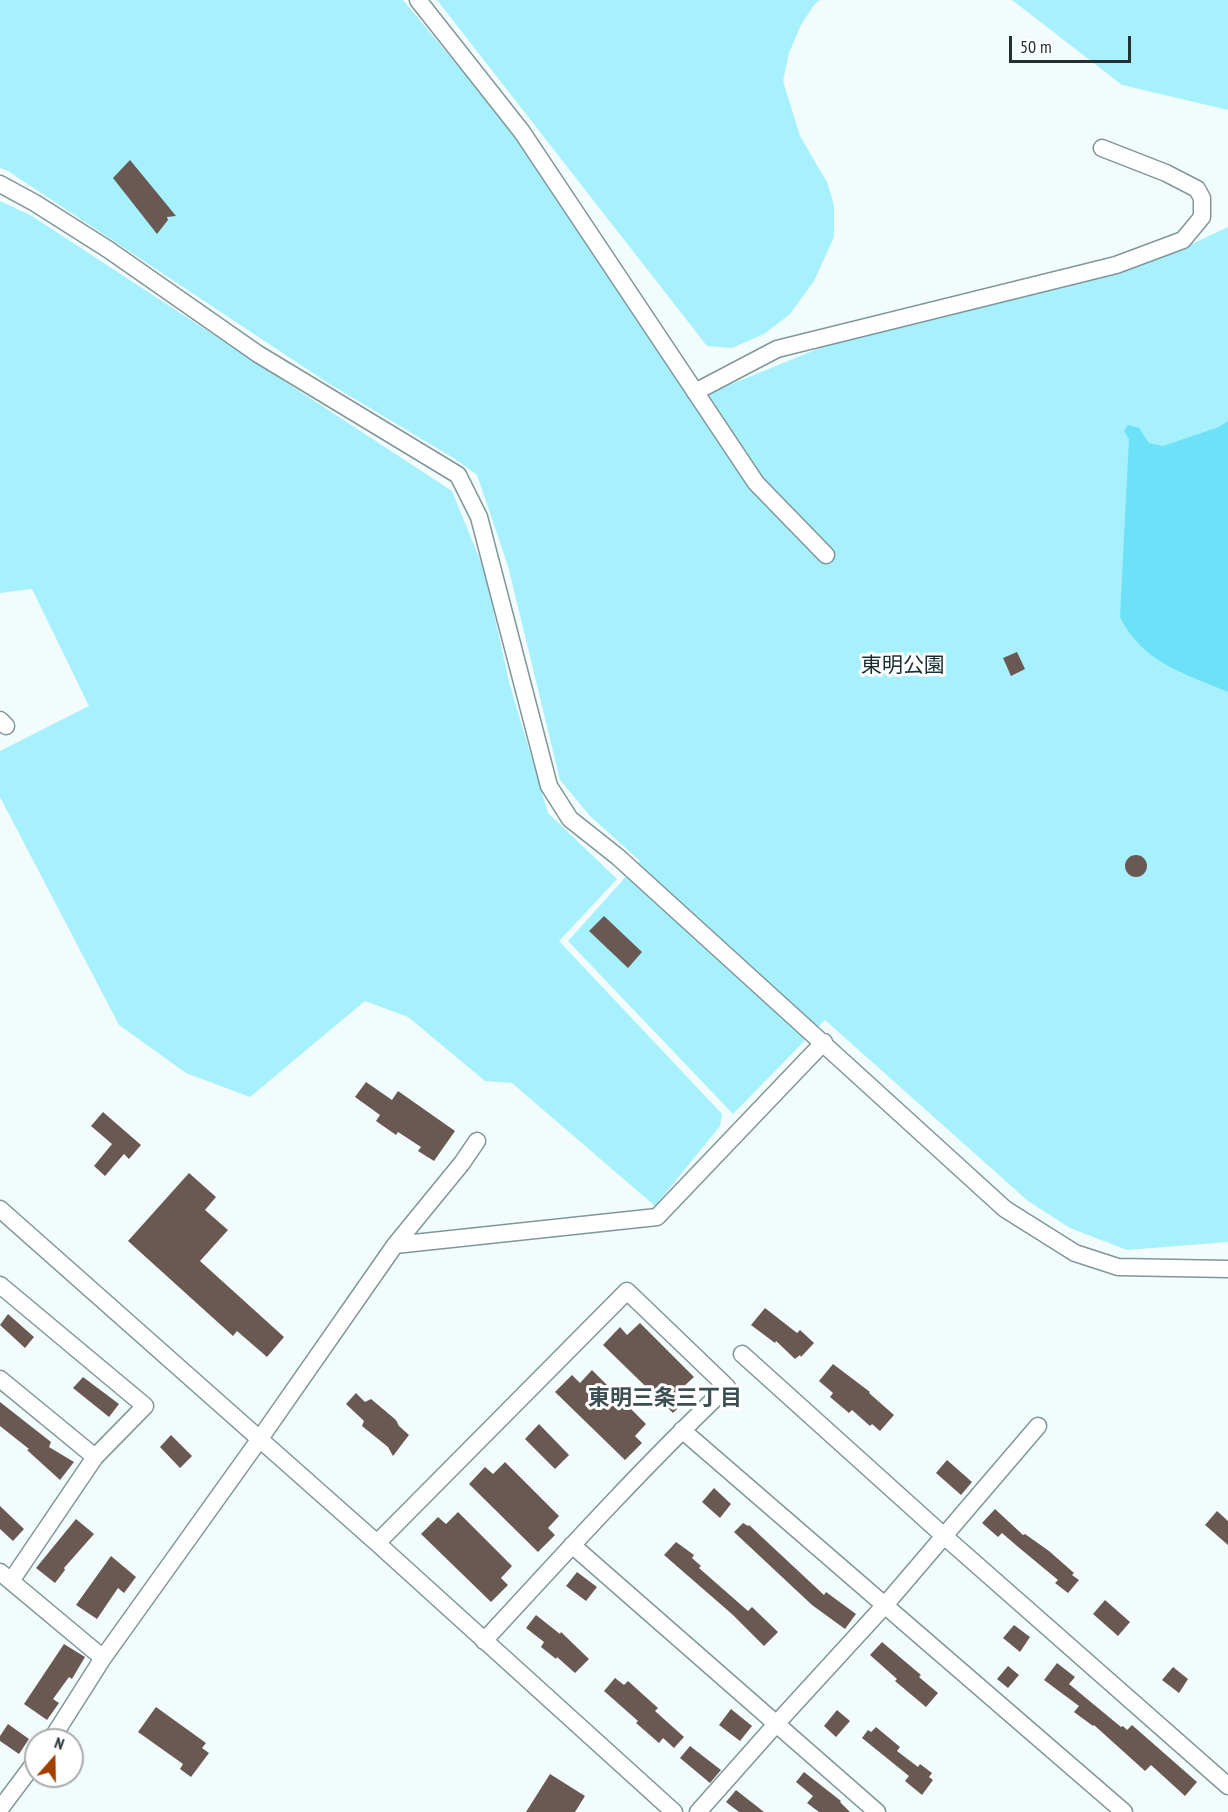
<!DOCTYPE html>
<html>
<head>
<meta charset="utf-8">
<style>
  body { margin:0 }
  #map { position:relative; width:1228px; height:1812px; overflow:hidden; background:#f3fcfd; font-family:"PT Sans Narrow",sans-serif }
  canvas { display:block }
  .north { position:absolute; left:24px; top:1728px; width:60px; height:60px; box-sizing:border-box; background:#fff; border:2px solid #a8acad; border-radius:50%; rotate:20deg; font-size:16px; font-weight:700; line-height:24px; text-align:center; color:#262f31 }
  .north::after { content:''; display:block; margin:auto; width:21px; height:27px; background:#a13f01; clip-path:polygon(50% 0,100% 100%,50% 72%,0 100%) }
  .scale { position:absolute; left:1009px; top:36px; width:122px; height:27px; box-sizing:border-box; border:3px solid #262f31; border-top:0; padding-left:8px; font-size:18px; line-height:21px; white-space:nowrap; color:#262f31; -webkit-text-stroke:4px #fff; paint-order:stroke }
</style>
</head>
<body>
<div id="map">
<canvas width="1228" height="1812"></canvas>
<div class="north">N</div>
<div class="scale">50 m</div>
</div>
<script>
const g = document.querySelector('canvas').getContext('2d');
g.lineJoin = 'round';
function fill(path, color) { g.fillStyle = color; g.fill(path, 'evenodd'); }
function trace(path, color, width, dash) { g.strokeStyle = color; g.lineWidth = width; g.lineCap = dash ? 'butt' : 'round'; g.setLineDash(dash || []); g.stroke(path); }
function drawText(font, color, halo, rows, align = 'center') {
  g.font = font + ' "PT Sans Narrow","Noto Sans JP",sans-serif'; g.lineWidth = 6; g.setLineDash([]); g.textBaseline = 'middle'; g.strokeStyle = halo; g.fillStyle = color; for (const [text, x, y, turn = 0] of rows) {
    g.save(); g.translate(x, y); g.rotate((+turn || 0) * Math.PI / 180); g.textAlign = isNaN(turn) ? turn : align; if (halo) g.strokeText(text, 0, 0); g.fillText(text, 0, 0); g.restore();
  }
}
const green = new Path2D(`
  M0,0h403l117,141 172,259 128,-52 357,-97 51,-24v1015l-101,8 -57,-22 -42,-27 -203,-181 -92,94 -165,-173 72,-80 -50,-45 -30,-36 -52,-214 -31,-91 -22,-16 -127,-76 -320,-212 -8,-3z
  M437,0h383l-6,5 -13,20 -12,28 -6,28 17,55 27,46 7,23v32l-20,44 -24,33 -26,20 -32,14 -25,-2z
  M1012,0h216v110l-106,-25z
  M0,201l32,15 420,275 33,81 24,110 39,131 69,66 -58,62 163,173 -2,12 -65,80 -143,-123 -27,-2 -77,-64 -43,-16 -115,96 -64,-24 -67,-48 -119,-228v-46l89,-45 -57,-117 -32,4z`);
const water = new Path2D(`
  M1228,421v271c-44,-19 -85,-29 -108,-75l9,-178 -5,-8 4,-6 11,3 10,15 14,3 56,-19z`);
const building = new Path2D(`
  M130,160l46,56 -9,1 1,3 -11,14 -44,-56z
  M1017,652l8,17 -14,7 -8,-18z
  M1125 866a11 11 0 1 1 22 0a11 11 0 1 1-22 0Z
  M604,916l38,36 -14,16 -39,-37z
  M366,1082l26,18 6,-9 57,40 -21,30 -16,-10 3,-4 -23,-15 -2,3 -20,-14 4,-6 -25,-18z
  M103,1112l38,33 -12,14 -5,-5 -19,22 -11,-10 18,-22 -21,-18z
  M189,1173l27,24 -11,13 23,20 -28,31 84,76 -17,20 -30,-26 -4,5 -105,-95z
  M765,1308l32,25 3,-3 14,13 -13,14 -1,-2 -5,4 -19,-18 -1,2 -24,-18z
  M8,1314l26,23 -9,11 -25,-23z
  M640,1323l54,54 -12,11 8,8 -17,17 -70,-68 17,-18 7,8z
  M833,1364l37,28 -1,1 25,22 -14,16 -8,-7 -2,2 -18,-16 -3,3 -19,-16 3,-4 -14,-12z
  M592,1370l54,54 -11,12 7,7 -17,17 -70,-68 17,-17 8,8z
  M83,1377l36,27 -10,13 -36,-29z
  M356,1393l9,9 6,-3 25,21 3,6 10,9 -16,21 -5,-9 -26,-21 2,-5 -18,-17z
  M0,1402l51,40 -2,5 25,15 -14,18 -33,-30 2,-1 -29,-23z
  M539,1424l30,31 -14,14 -30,-30z
  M171,1435l21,21 -12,12 -20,-21z
  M947,1460l25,22 -11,13 -25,-22z
  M505,1462l54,54 -11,12 7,7 -17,17 -69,-68 16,-17 8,7z
  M714,1488l17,16 -11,14 -18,-16z
  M0,1506l24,23 -11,12 -13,-12z
  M995,1509l28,26 2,-1 24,17 25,22 -2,2 7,5 -11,13 -13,-10 3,-3 -41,-34 -15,-13 -4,4 -16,-14z
  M1217,1511l11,10v24l-23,-20z
  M458,1512l54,54 -11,12 7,7 -17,17 -70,-68 17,-17 8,7z
  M76,1519l18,15 -30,34 1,2 -10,13 -19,-15z
  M743,1523l5,3 1,-1 75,70 2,-3 30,22 -11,15 -33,-24 -78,-73z
  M676,1542l18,13 -2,3 9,8 -2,2 49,43 4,-4 26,25 -14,14 -31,-31 -69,-60z
  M111,1556l25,21 -12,16 -6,-5 -21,31 -21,-14z
  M577,1572l20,15 -11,14 -20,-15z
  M1105,1600l25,22 -12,14 -25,-22z
  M536,1615l24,19 1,-2 28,27 -14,14 -18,-16 -1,2 -15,-12 3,-5 -18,-14z
  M1014,1625l16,12 -10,15 -17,-14z
  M882,1642l39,33 -2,2 19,16 -12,14 -31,-26 2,-2 -27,-24z
  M64,1644l21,13 -13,22 -3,-2 -16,22 6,4 -12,17 -23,-16z
  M1057,1663l18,14 -6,7 52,43 2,-1 4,4 5,-5 65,57 -12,14 -34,-31 -6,6 -51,-46 -1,1 -19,-14 5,-6 -35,-26z
  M1008,1666l11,9 -11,13 -11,-9z
  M1173,1667l15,12 -9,14 -17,-13z
  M615,1678l9,7 4,-4 30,27 -3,3 29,26 -10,11 -11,-10 -4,5 -23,-20 2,-2 -34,-30z
  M156,1707l50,36 -4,5 7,5 -18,24 -11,-8 3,-5 -45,-32z
  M731,1709l21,17 -12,15 -21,-16z
  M837,1710l13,11 -14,16 -12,-11z
  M8,1724l21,15 -10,15 -19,-13v-5z
  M876,1727l24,20 -3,4 21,16 2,-3 12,9 -3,4 4,3 -11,15 -17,-14 4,-5 -47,-38 6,-8 3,2z
  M690,1746l31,24 -11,13 -30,-25z
  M804,1772l37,29 -1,1 10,10h-31l-12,-9 6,-7 -17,-14z
  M550,1774l35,22 -10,16h-49z
  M736,1790l28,22h-25l-13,-10z`);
const minor = new Path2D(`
  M418,0l104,132 234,351 70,72
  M0,184l35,19 74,47 149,104 200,121 21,42 70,269 21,33 48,38 387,352 70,44 43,14 110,2
  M695,392l82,-43 339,-84 67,-25 19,-23v-19l-5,-9 -31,-16 -64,-25
  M0,720l6,6
  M0,1209l377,334 297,269
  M395,1245l262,-28 167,-175
  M0,1285l145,121 -50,51 -84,124
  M742,1354l202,182 284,250
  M0,1379l95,78
  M682,1430l442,382
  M377,1543l250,-252 100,96c-85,81 -164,168 -243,254
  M572,1545l305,267
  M0,1572l103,86
  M51,1740l52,-82 156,-218 136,-195 67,-82 15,-22
  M0,1809l36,-48
  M698,1812l79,-89 108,-118 153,-179`);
const parkNames = [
  ["東明公園",903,666]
];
const neighbourhoodNames = [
  ["東明三条三丁目",665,1399]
];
fill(green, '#a7f0fe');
fill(water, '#6ce1f7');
fill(building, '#6a5953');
trace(minor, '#81969a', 19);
trace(minor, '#fff', 16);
drawText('21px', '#1a2f33', '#fff', parkNames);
drawText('bold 22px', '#3c4f53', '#fff', neighbourhoodNames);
</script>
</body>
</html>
